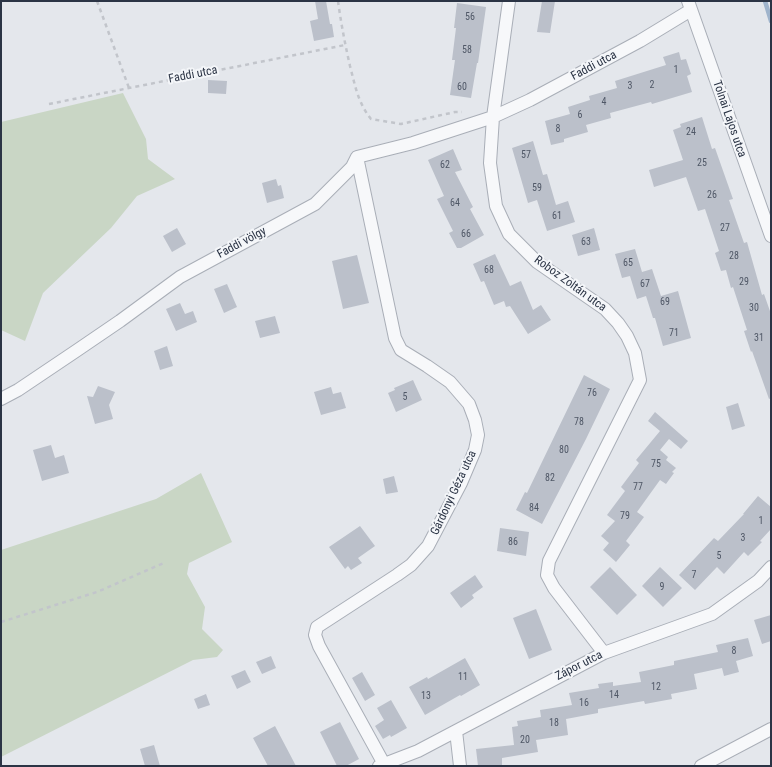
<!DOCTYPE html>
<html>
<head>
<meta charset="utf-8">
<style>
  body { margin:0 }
  #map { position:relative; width:772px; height:767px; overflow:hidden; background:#e4e7ec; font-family:"Roboto Condensed",sans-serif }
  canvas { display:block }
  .frame { position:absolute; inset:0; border:2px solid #2b3445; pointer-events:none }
</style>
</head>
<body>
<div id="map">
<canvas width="772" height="767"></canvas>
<div class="frame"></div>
</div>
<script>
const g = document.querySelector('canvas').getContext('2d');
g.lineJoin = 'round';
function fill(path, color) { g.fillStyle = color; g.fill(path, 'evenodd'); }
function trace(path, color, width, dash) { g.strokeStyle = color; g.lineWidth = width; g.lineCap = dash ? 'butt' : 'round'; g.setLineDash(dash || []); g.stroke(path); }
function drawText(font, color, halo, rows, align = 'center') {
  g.font = font + ' "Roboto Condensed",sans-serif'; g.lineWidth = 4; g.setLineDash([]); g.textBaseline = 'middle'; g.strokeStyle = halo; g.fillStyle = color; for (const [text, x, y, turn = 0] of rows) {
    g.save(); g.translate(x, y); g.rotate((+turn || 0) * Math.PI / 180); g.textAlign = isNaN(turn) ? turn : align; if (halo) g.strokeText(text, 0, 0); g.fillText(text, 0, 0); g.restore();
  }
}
const green = new Path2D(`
  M123,93l23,46 2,20 27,20 -38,17 -26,32 -68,65 -18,48 -24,-11v-208z
  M201,473l31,69 -43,21 -2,11 18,33 -3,22 21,21 -6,7 -24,3 -192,97v-207l155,-51z`);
const stream = new Path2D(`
  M765,1l6,20`);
const building = new Path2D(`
  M315,1h11l4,23h2l2,13 -20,4 -4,-20 8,-2z
  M542,1h13l-5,32 -13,-1z
  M457,3l29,4 -8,56h-1l-6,35 -21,-3 5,-35h-3l4,-32h-2z
  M679,52l2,8 5,-1 5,15 -4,2 5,16 -40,12 -1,-2 -41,11 1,5 -25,7 2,7 -24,7v3l-13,3 -6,-24 25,-7 -2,-7 22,-7 -1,-4 28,-8 -2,-7 51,-16 -3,-8z
  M208,80l19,1 -1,13 -18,-1z
  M702,117l10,32 3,-1 18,51 -4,1 15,43 3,-1 15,53 2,-1 7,20v84l-2,1 -17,-48 -1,1 -7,-21 3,-1 -14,-43 -2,1 -5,-18 -5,1 -6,-18 4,-2 -14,-42 -7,2 -12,-34 -32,10 -5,-17 34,-10 -10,-30 8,-3 -1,-3z
  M533,141l10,34 4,-1 9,31 12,-4 7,21 -28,9 -10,-31 -9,3 -16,-55z
  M453,149l9,21 -7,2 18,35 -3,2 14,26 -23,13h-4l-8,-15 4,-2 -16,-32 7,-3 -16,-36z
  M276,179l2,7 3,-1 3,13 -17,5 -5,-20z
  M177,228l9,16 -14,8 -9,-16z
  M594,228l6,22 -22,6 -6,-21z
  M635,249l7,23 10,-3 9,27 17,-5 13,47 -28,8 -8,-28h-2l-7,-22 -9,3 -7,-23 -8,2 -7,-24z
  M495,254l15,32 11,-5 12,29 8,-5 10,15 -23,14 -18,-28 -4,1 -2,-6 -10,4 -10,-24 -3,1 -8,-18z
  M357,255l12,48 -26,6 -11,-48z
  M227,284l10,23 -13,6 -10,-24z
  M180,303l5,11 8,-3 4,11 -21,9 -10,-22z
  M275,316l5,17 -20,5 -5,-17z
  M167,346l6,20 -13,4 -6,-19z
  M584,375l26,14 -24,50 -44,85 -26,-14 9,-18 2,1z
  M413,380l9,20 -26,12 -8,-19 7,-3 -1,-2z
  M98,386l17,6 -6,13 4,14 -18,5 -8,-28 6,1z
  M331,387l2,7 8,-2 5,16 -25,7 -7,-23z
  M738,403l7,23 -13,4 -6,-23z
  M655,412l33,29 -7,8 -12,-10 -9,11 8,7 -2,3 10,8 -4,4 2,1 -8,11 -6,-4 -23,32 7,5 -18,24 4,4 -14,17 -13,-12 6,-7 -8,-7 14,-15 -8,-6 18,-24 -4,-4 18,-24 -3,-3 24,-29 -12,-10z
  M51,445l4,13 9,-3 5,18 -27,8 -9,-31z
  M394,476l4,16 -12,2 -3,-15z
  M758,496l13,11v22l-11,12 2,1 -14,14 -4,-4 -20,22 -7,-7 -22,23 -16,-15 35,-37 4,3 26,-27h-1z
  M360,526l15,20 -17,12 4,5 -11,7 -3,-4 -3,3 -16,-22z
  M500,528l29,4 -3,24 -29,-5z
  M610,567l27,28 -20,20 -27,-28z
  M660,567l22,21 -19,19 -21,-21z
  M475,575l8,12 -11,8 2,3 -13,10 -11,-15z
  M536,609l16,41 -23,9 -16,-41z
  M771,615v26l-9,3 -8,-24z
  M748,638l5,18 -17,5 3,11 -15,4 -2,-8 -28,6 3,15 -26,5 1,5 -27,5 -1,-3 -46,8v4l-32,6 2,16 -32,5 2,12 -36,6v8h-24l-2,-17 38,-4 -2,-18 6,-1 -1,-5 24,-4 -1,-7 32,-5 -3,-12 30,-5 -1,-4 15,-2v4l28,-4 -2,-10 35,-7v-4l44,-9 -2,-7z
  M271,656l5,12 -14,6 -6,-12z
  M465,658l15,27 -19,11 -1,-1 -35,20 -16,-28 18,-10 1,2z
  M245,670l6,12 -14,7 -6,-13z
  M362,672l13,23 -10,6 -13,-23z
  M206,694l4,11 -12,4 -4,-10z
  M391,700l16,28 -16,9 -1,-2 -7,4 -8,-13 9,-6 -7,-12z
  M340,722l19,37 -13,7h-9l-17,-34z
  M275,726l21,40h-28l-15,-28z
  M154,745l6,21h-15l-5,-17z`);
const path = new Path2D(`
  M97,1l32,87
  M338,1c3,22 7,43 12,65 5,19 8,37 21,53l30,5 54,-12h7
  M49,104l296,-59
  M1,622l96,-30 69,-30`);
const minor = new Path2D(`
  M509,1l-16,116 -3,46 6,43 13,28 28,28 68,47 13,14 9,13 8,17 5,27 -91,181 -2,14 7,13 50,65
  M688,1l83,235
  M357,157l38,181 6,12 26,16 23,16 19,22 6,16 3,15 -3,15 -14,33 -33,63 -17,19 -14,10 -80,52 -2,8 4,11 65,118
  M1,399l17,-9 58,-39 44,-30 60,-44 135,-73 37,-37 5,-10 56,-14 80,-26 37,-17 110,-59 51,-31
  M456,731l4,35
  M379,766l39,-15 186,-98 108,-39 46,-33 13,-14
  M701,766l70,-37`);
const numberNames = [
  ["56",470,17],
  ["58",467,50],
  ["1",676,70],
  ["2",652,85],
  ["3",630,86],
  ["60",462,87],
  ["4",604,102],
  ["6",580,115],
  ["8",558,129],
  ["24",691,132],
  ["57",526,155],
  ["25",702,163],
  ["62",445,165],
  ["59",537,188],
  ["26",712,195],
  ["64",455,203],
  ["61",557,216],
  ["27",725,228],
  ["66",466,234],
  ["63",586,242],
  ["28",734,256],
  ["65",628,263],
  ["68",489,270],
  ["29",744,282],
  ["67",645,284],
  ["69",665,302],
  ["30",754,308],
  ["71",674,333],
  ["31",759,338],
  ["76",592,393],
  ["5",405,397],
  ["78",579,422],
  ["80",564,450],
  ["75",656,464],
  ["82",550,478],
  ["77",638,487],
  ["84",534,508],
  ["79",625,516],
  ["1",761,521],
  ["3",743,538],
  ["86",513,542],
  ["5",719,556],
  ["7",694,575],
  ["9",662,587],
  ["8",734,651],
  ["11",463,677],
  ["12",656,687],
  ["14",614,695],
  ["13",426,696],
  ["16",584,703],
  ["18",554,723],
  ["20",525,740]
];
const streetNames = [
  ["Faddi utca",594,66,-28],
  ["Faddi utca",193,75,-11],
  ["Tolnai Lajos utca",729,119,71],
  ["Faddi völgy",242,243,-28],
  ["Roboz Zoltán utca",570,284,36],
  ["Gárdonyi Géza utca",454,493,-65],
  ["Zápor utca",579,666,-27]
];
fill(green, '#c9d6c5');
trace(stream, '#9fb4cc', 4.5);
fill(building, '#bbc0ca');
trace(minor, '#a9aeb7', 14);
trace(path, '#c2c5cb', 2.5, [4, 4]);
trace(minor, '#f7f8fa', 12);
drawText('10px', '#4f5766', null, numberNames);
drawText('12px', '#2b3445', '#f4f6f9', streetNames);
</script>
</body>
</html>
